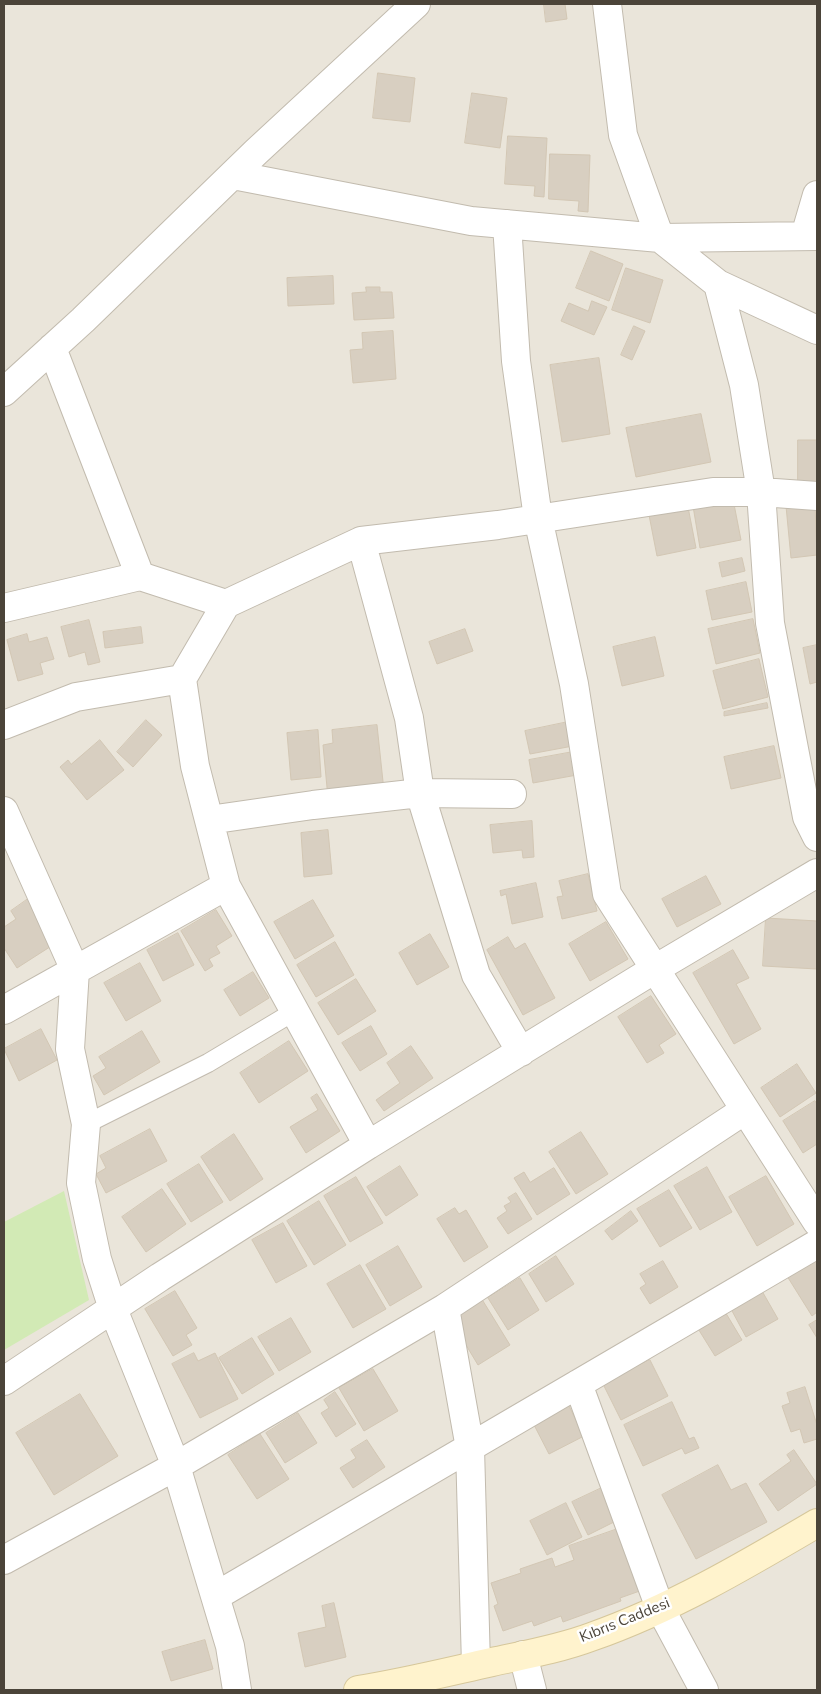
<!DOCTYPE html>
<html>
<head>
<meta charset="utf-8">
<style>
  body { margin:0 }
  #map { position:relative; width:821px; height:1694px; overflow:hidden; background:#f6f3ec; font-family:"Nunito Sans",sans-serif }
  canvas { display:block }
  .frame { position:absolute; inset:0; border:5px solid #4b4439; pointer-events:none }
</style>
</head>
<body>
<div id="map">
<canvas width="821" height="1694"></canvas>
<div class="frame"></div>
</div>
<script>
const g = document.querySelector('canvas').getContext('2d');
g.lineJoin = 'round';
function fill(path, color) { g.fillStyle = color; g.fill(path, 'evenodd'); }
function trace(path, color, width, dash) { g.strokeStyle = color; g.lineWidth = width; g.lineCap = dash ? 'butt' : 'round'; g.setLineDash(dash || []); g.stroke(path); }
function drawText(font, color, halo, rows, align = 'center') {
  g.font = font + ' "Nunito Sans",sans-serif'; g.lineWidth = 5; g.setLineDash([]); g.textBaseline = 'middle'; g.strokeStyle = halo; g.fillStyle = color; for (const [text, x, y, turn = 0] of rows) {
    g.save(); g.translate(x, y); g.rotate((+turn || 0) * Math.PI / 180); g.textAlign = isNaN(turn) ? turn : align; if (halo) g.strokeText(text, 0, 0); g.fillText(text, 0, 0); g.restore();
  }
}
const residential = new Path2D(`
  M4,4h813v1686h-813z`);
const green = new Path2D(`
  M64,1191l25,109 -85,50v-128z`);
const building = new Path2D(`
  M544,4h21l2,15 -21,3z
  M378,73l37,5 -5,44 -37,-4z
  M472,93l35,5 -7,50 -35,-5z
  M508,136l39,2 -3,59 -10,-1 1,-10 -30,-2z
  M550,154l40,1 -2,57 -10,-1 1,-10 -30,-2z
  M591,251l32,13 -14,37 -33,-13z
  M626,268l37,12 -13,43 -38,-13z
  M333,276l1,28 -46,2 -1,-28z
  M366,287h14v5h12l2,26 -40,2 -2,-27 14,-1z
  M592,301l15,6 -13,28 -33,-14 8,-18 19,8z
  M634,326l11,5 -13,29 -11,-5z
  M393,331l3,48 -43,4 -3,-33 13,-1 -1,-16z
  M599,358l11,76 -48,8 -12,-77z
  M701,414l10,48 -75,15 -10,-49z
  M798,440h19v42h-19z
  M733,499l8,41 -41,8 -7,-42z
  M815,504l2,51 -26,3 -5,-52z
  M688,507l8,41 -39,8 -8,-41z
  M742,558l3,13 -23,6 -3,-14z
  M746,582l6,30 -40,8 -6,-29z
  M753,619l7,34 -44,11 -8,-35z
  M89,620l11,42 -12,3 -3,-13 -16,5 -8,-30z
  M141,627l2,16 -38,5 -2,-16z
  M465,629l8,22 -36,13 -8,-22z
  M27,634l2,8 18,-5 7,22 -14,4 3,11 -25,7 -11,-41z
  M655,637l9,39 -42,10 -9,-39z
  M817,645v37l-7,2 -7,-36z
  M759,659l9,38 -45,12 -10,-38z
  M767,703l1,5 -44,8v-4z
  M146,720l16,15 -29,32 -16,-15z
  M568,722l5,24 -43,8 -5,-23z
  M377,725l7,66 -56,7 -5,-53 10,-2 -1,-13z
  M318,730l3,47 -30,3 -4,-47z
  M100,740l24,30 -37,30 -27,-33 8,-7 3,4z
  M774,746l7,32 -50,11 -7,-32z
  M573,752l4,23 -44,8 -4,-23z
  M532,821l2,36 -11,1 -1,-8 -29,3 -3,-28z
  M328,830l4,44 -28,3 -3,-44z
  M588,874l9,37 -35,8 -5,-22 6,-1 -4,-15z
  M706,876l15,28 -44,23 -15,-28z
  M536,883l7,34 -31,7 -6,-30 -5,2 -1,-5z
  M28,899l28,44 -39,25 -13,-20v-21l12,-8 -5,-8z
  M313,900l21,36 -39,23 -21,-37z
  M216,910l16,26 -16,10 4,7 -11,6 4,7 -8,5 -24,-40z
  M766,918l51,3v48l-54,-3z
  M606,922l22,37 -38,22 -21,-37z
  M178,933l16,32 -31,16 -16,-31z
  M430,934l19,33 -32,18 -18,-32z
  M508,937l7,12 10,-6 30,55 -32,17 -36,-65z
  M335,942l19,33 -38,22 -19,-32z
  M733,950l16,28 -13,6 25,45 -27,15 -41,-71z
  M140,963l21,38 -35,20 -22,-38z
  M253,972l16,26 -29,18 -16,-26z
  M356,979l20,32 -38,24 -20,-32z
  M651,996l25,38 -17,11 5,8 -17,10 -29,-46z
  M371,1026l16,28 -27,17 -18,-28z
  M41,1029l16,31 -38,21 -15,-32z
  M142,1031l18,31 -56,33 -11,-19 13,-8 -7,-11z
  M289,1041l19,30 -49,32 -19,-30z
  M411,1046l22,32 -49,33 -8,-11 24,-17 -13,-20z
  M797,1064l19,29 -36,24 -19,-29z
  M317,1094l23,37 -34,22 -16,-26 28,-17 -7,-12z
  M815,1101l2,3v40l-14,9 -20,-32z
  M150,1129l17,32 -61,32 -10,-19 10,-6 -6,-12z
  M581,1132l27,42 -32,20 -27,-42z
  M234,1134l29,45 -33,22 -29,-44z
  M199,1164l24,38 -32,20 -24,-38z
  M400,1166l18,29 -32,21 -19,-29z
  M707,1167l25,45 -32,18 -26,-44z
  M554,1168l16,26 -33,21 -23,-37 10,-6 6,10z
  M766,1176l28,48 -37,22 -28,-49z
  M356,1177l27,46 -33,19 -26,-46z
  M162,1189l24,35 -40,28 -24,-35z
  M669,1190l23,38 -32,19 -23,-38z
  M516,1193l16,26 -24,15 -11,-16 10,-7 -3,-5 7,-4 -3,-4z
  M319,1201l27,44 -32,20 -27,-44z
  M455,1208l4,6 7,-4 22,37 -24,15 -27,-43z
  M631,1211l7,10 -26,19 -7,-9z
  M283,1223l24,43 -31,17 -24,-43z
  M398,1246l24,41 -32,19 -24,-41z
  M556,1256l18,28 -28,18 -17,-28z
  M817,1258v54l-5,4 -25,-40z
  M663,1261l15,26 -28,17 -10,-16 6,-4 -6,-10z
  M360,1265l26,44 -33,19 -26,-44z
  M520,1278l19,32 -31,20 -20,-32z
  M175,1291l22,37 -11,7 6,10 -19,11 -28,-47z
  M762,1291l16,28 -32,18 -15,-28z
  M483,1301l27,44 -32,20 -27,-45z
  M724,1310l18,30 -27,16 -18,-29z
  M291,1318l20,34 -32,19 -21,-34z
  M817,1320v18l-8,-13z
  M252,1338l22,36 -32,20 -23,-36z
  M194,1353l4,8 17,-8 23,46 -38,19 -28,-54z
  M650,1360l18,36 -47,24 -18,-36z
  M373,1369l25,42 -34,20 -25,-43z
  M805,1387l12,38v14l-13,4 -4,-14 -9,3 -9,-26 8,-3 -3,-10z
  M335,1392l21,32 -20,13 -15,-24 8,-5 -5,-8z
  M80,1394l38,62 -64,39 -38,-62z
  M567,1402l17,34 -35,18 -17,-33z
  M672,1402l17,37 5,-2 5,11 -14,6 -3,-6 -39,18 -19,-41z
  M298,1413l19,30 -32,20 -19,-30z
  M260,1434l29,45 -32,20 -29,-44z
  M367,1440l18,27 -32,21 -13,-20 16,-10 -5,-8z
  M794,1450l23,34 -39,27 -19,-27 32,-23 -4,-6z
  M718,1465l13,25 15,-7 21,39 -71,37 -34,-64z
  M608,1485l16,32 -36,18 -16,-33z
  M566,1503l16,34 -35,18 -17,-34z
  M629,1525l22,62 -31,11 1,3 -58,21 -2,-6 -27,10 -2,-5 -29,10 -9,-25 4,-2 -7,-21 30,-10 -1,-4 32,-11 3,9 19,-7 -5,-14z
  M334,1603l12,54 -41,10 -7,-34 28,-6 -4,-21z
  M205,1640l8,29 -42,12 -9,-29z`);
const service = new Path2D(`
  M86,1124l122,-61 87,-52`);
const minor = new Path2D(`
  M233,175l238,46 189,17 -37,-103 -16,-131
  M507,224l9,137 22,157 36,166 33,210 210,328
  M805,236l12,-41
  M817,236l-157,2 58,46 26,101 17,107 9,131 37,194 10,20
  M718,284l99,46
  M4,392l79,-72 173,-168 160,-148
  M361,541l48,177 11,75 56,182 45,77
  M226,604l135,-63 137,-16 215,-33h48l56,4
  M4,608l136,-32
  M4,725l72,-28 106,-18
  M4,811l71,159 -5,79 16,75 -5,59 16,76 16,50 63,157 54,180 7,44
  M209,820l104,-15 107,-12 92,1
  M4,1010l222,-124
  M368,1145l287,-176 162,-96
  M4,1381l156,-104 208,-132 -142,-259 -31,-120 -13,-87 44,-75 -86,-28 -88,-228
  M578,1384l82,224 44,82
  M4,1560l172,-94 269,-158
  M216,1596l601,-352
  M523,1655l9,35
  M476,1665l-6,-217 -25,-140 300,-198`);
const secondary = new Path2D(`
  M358,1690c45,-7 89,-18 134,-28 32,-7 67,-13 99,-25 80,-28 153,-71 226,-114`);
const streetNames = [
  ["Kıbrıs Caddesi",625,1621,-22]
];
fill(residential, '#eae5da');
fill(green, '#d2eab5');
fill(building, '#d8cfc1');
trace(building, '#d3c7b4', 1);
trace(service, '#c2bbae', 20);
trace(minor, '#c2bbae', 30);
trace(secondary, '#d6c79b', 30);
trace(service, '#fff', 18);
trace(minor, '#fff', 28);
trace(secondary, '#fff3cd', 28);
drawText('15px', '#4b4439', '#fff', streetNames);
</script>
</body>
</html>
